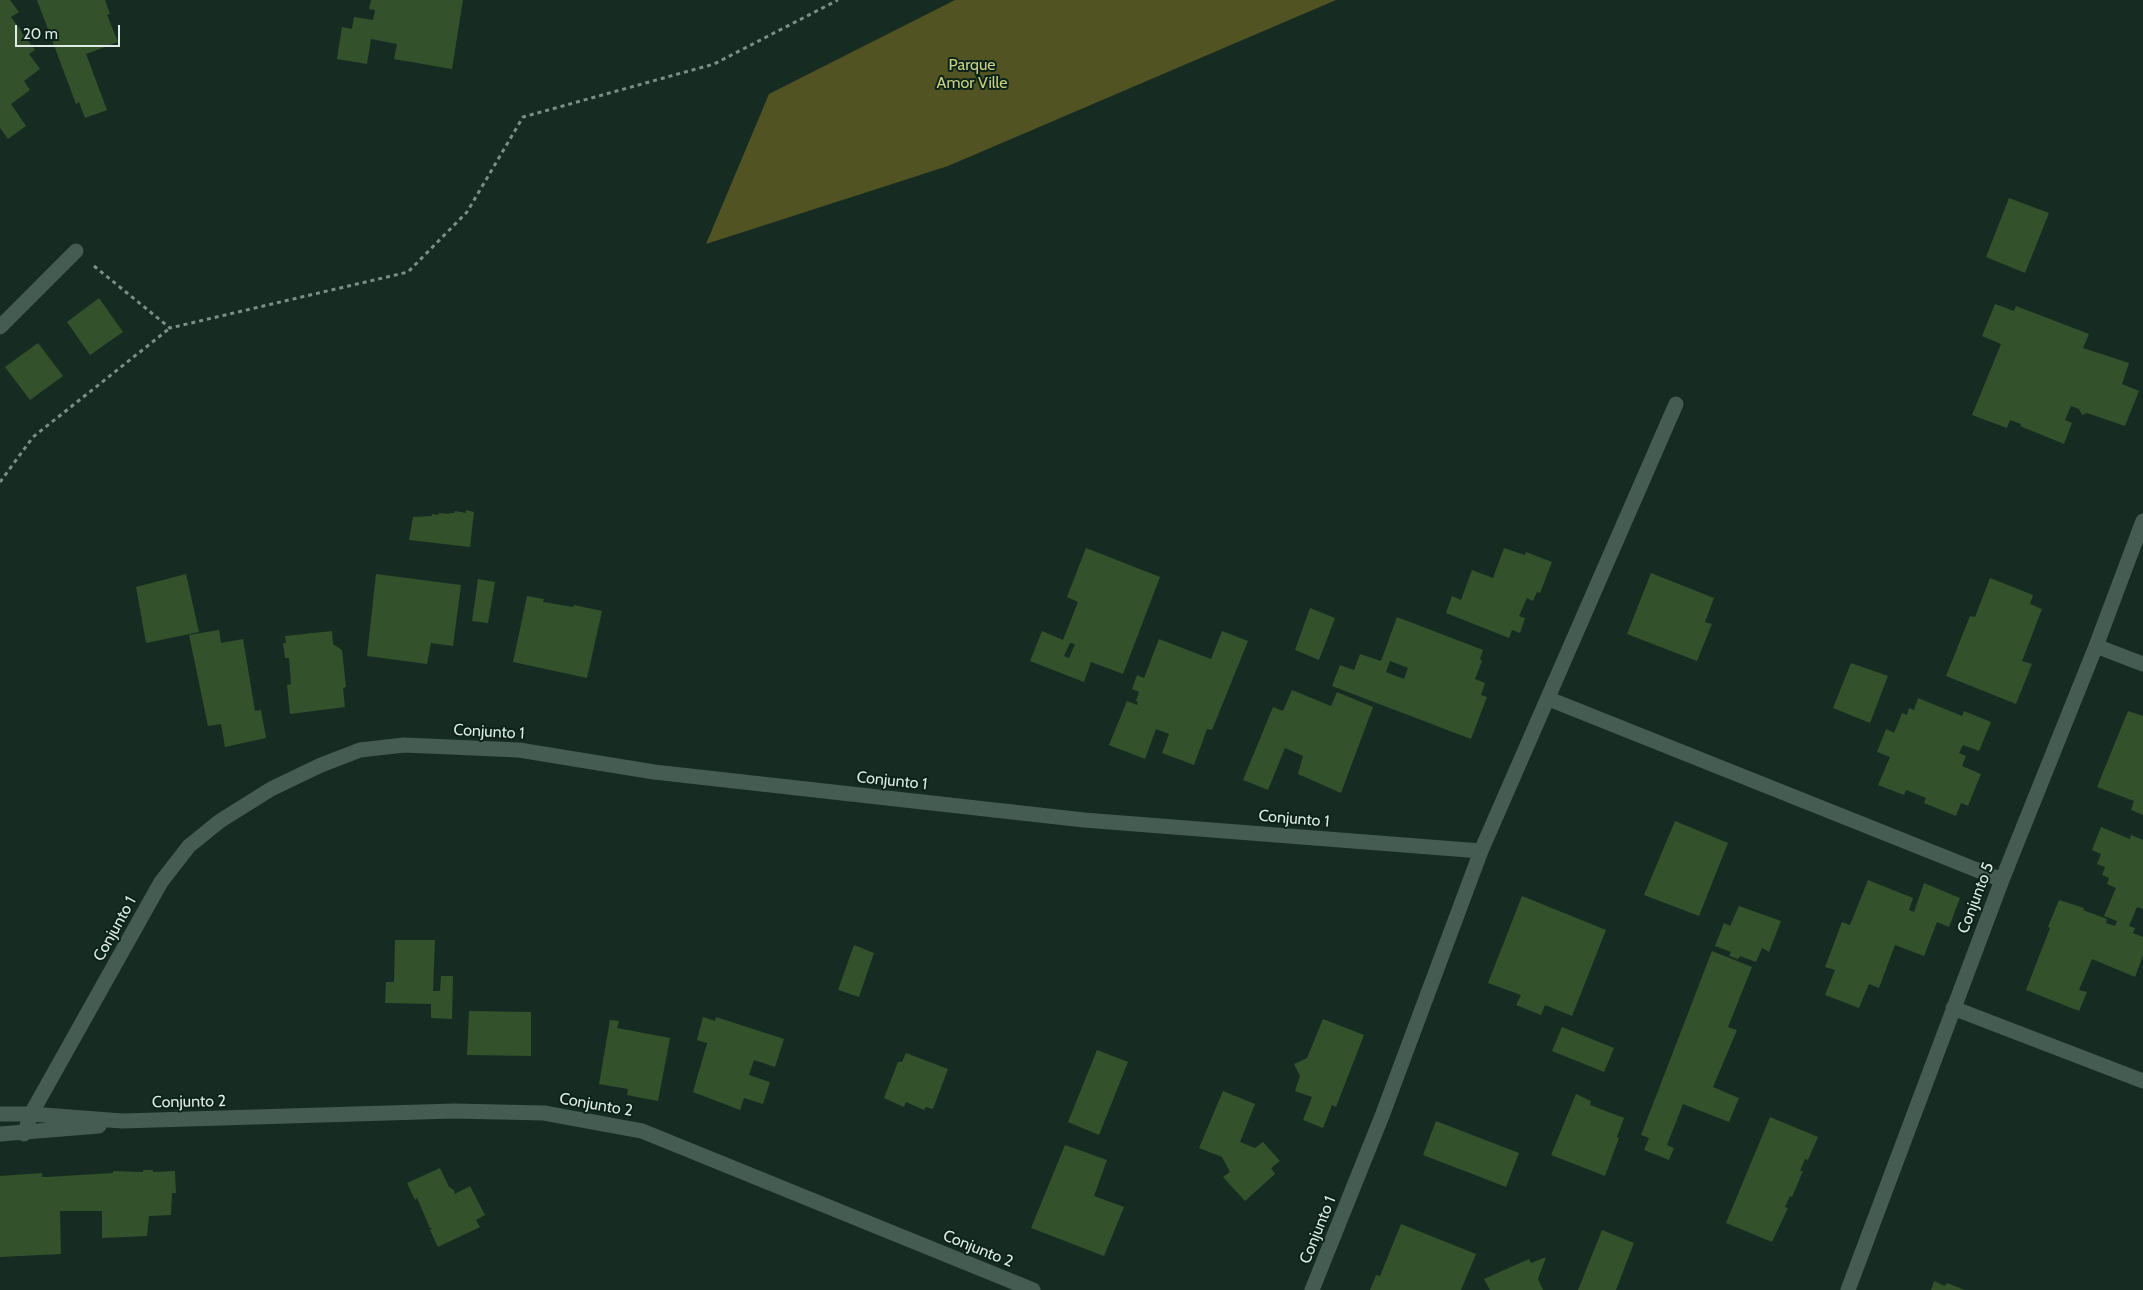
<!DOCTYPE html>
<html>
<head>
<meta charset="utf-8">
<style>
  body { margin:0 }
  #map { position:relative; width:2143px; height:1290px; overflow:hidden; background:#162c23; font-family:Cabin,sans-serif }
  canvas { display:block }
  .scale { position:absolute; left:15px; top:25px; width:105px; height:22px; box-sizing:border-box; border:2px solid #deece5; border-top:0; padding-left:6px; font-size:15px; line-height:18px; white-space:nowrap; color:#deece5; -webkit-text-stroke:4px #0c231a; paint-order:stroke }
</style>
</head>
<body>
<div id="map">
<canvas width="2143" height="1290"></canvas>
<div class="scale">20 m</div>
</div>
<script>
const g = document.querySelector('canvas').getContext('2d');
g.lineJoin = 'round';
function fill(path, color) { g.fillStyle = color; g.fill(path, 'evenodd'); }
function trace(path, color, width, dash) { g.strokeStyle = color; g.lineWidth = width; g.lineCap = dash ? 'butt' : 'round'; g.setLineDash(dash || []); g.stroke(path); }
function drawText(font, color, halo, rows, align = 'center') {
  g.font = font + ' Cabin,sans-serif'; g.lineWidth = 4; g.setLineDash([]); g.textBaseline = 'middle'; g.strokeStyle = halo; g.fillStyle = color; for (const [text, x, y, turn = 0] of rows) {
    g.save(); g.translate(x, y); g.rotate((+turn || 0) * Math.PI / 180); g.textAlign = isNaN(turn) ? turn : align; if (halo) g.strokeText(text, 0, 0); g.fillText(text, 0, 0); g.restore();
  }
}
const forest = new Path2D(`
  M955,0h381l-388,166 -242,78 63,-150z`);
const building = new Path2D(`
  M0,0h10l9,12 -8,5 24,33 -6,4 11,15 -16,12 6,9 -19,14 15,22 -18,13 -8,-11z
  M37,0h68l5,14 -3,1 11,27 -32,12 21,56 -22,8 -6,-16 -3,2z
  M371,0h92l-11,69 -58,-10 3,-15 -26,-5 -4,25 -30,-5 5,-32 10,2 2,-12 19,3 2,-10 -6,-1z
  M2009,198l40,15 -24,60 -39,-16z
  M99,298l24,34 -33,23 -23,-33z
  M1995,304l19,7 2,-5 73,28 -6,14 46,15 -7,21 17,7 -14,35 -38,-13 -5,2 -3,-6 -8,-3 -6,14 7,3 -8,21 -44,-18 1,-2 -11,-4 -3,8 -35,-13 29,-71 -19,-8z
  M38,343l25,33 -33,24 -25,-33z
  M466,510l8,2 -4,35 -61,-7 4,-23 19,-1v-2l6,1 1,-2 10,1v-1h5l1,-2 11,2z
  M1086,548l74,29 -37,97 -32,-12 -7,20 -54,-21 12,-30 21,9 15,-38 -11,-5zM1070,643l5,1 -6,14 -5,-2z
  M1504,548l21,7 1,-3 26,10 -12,31 -3,-1 -4,9 -6,-3 -8,18 6,2 -5,15 -8,-3 -3,8 -63,-25 6,-17 9,4 11,-30 21,8z
  M1651,573l63,25 -9,24 7,2 -15,37 -70,-27z
  M186,574l13,58 -53,11 -10,-56z
  M376,574l85,11 -8,61 -22,-3 -4,21 -60,-8z
  M1990,578l43,17 -3,9 12,5 -20,52 10,3 -16,40 -70,-28 24,-60 5,1z
  M478,579l17,3 -7,41 -16,-2z
  M527,596l17,3 -1,3 30,5 1,-2 28,6 -15,67 -74,-16z
  M1310,608l25,10 -16,42 -24,-10z
  M1397,617l86,33 -3,9 2,2 -7,18 10,4 -4,12 6,2 -16,42 -139,-53 8,-21 14,5 6,-16 21,7zM1390,661l18,7 -4,11 -18,-7z
  M219,630l2,13 22,-4 12,72 6,-1 5,28 -41,9 -4,-23 -13,2 -19,-91z
  M332,631l1,13 9,6 4,37 -3,1 2,19 -55,7 -3,-29 4,-1 -2,-26h-4l-2,-15h3l-1,-7z
  M1222,631l26,10 -36,89 -5,-1 -13,36 -32,-12 7,-19 -13,-5 -11,30 -36,-14 18,-44 10,4 1,-3 -2,-1 3,-9 -7,-3 5,-14 7,3 15,-39 52,20z
  M1851,663l37,13 -18,47 -37,-15z
  M1292,690l39,16 6,-14 36,15 -32,86 -43,-19 5,-18 -18,-8 -17,42 -25,-10 30,-73 10,4z
  M1918,698l44,18 2,-5 27,11 -12,29 -16,-6 -4,8 7,3 -4,10 19,8 -13,32 -7,-3 -5,13 -32,-13 2,-5 -20,-8 -2,5 -26,-10 12,-28 -13,-5 9,-23 8,4 8,-20 5,2 2,-7 5,2z
  M2128,711l15,5v99l-12,-5 3,-9 -37,-14z
  M1675,821l53,22 -29,73 -55,-21z
  M2101,827l29,12 1,-4 12,5v69l-6,-2 -8,19 6,2 -2,5 10,4v18l-8,22 -43,-18 -13,31 8,2 -8,19 -53,-21 24,-62 -2,-1 11,-27 25,8 -1,2 24,9 -1,4 9,3 2,-5 -13,-5 12,-28 -9,-4 2,-6 -7,-3 3,-8 -8,-3 4,-10 -9,-4z
  M1868,880l45,18 -4,12 5,2 10,-29 36,15 -11,29 -12,-5 -13,34 -29,-11 -16,43 -10,-4 -10,24 -34,-13 10,-25 -10,-3 17,-45 8,3z
  M1522,896l84,34 -34,86 -27,-11 -4,10 -25,-10 5,-10 -33,-12z
  M1739,906l42,15 -12,31 -7,-4 -6,14 -16,-6 -2,3 -9,-3 2,-4 -16,-6 9,-23 6,3z
  M395,940h40l-2,51h7l1,-15h12l-1,43 -21,-1v-14l-46,-1 1,-21h8z
  M854,945l20,8 -15,44 -21,-7z
  M1712,951l40,16 -24,60 9,3 -24,57 26,11 -10,24 -46,-18 -16,41 7,3 -5,12 -25,-10 5,-12 -8,-3z
  M469,1011l62,1v44l-64,-1z
  M703,1017l12,4 1,-4 68,22 -9,28 -21,-7 -5,15 21,7 -7,22 -19,-6 -4,12 -47,-18 14,-49 -10,-3z
  M1323,1019l41,16 -28,72 -4,-2 -9,23 -20,-8 9,-23 -17,-6 5,-15 -6,-12 13,-6z
  M610,1020l9,1 -2,7 53,10 -12,63 -31,-6 1,-6 -29,-5z
  M1562,1027l52,21 -10,24 -52,-21z
  M1097,1050l31,12 -29,73 -31,-13z
  M906,1053l42,16 -15,40 -7,-2 -2,3 -18,-8 -2,5 -20,-9 14,-36h4z
  M1223,1091l32,13 -15,38 15,6 8,-6 17,19 -9,7 4,6 -30,27 -22,-24 7,-5 -8,-15 -23,-9z
  M1576,1094l15,7 -1,4 34,13 -7,19 2,1 -14,38 -54,-21z
  M1770,1117l48,20 -10,23 -3,-1 -5,12h3l-11,26 -2,-1 -5,11 3,1 -16,34 -46,-19z
  M1436,1121l83,32 -13,34 -83,-32z
  M1065,1145l42,15 -13,36 30,11 -20,49 -73,-28z
  M440,1168l9,19 5,3 1,4 15,-8 15,29 -9,5 4,7 -42,20 -8,-17 3,-2h-3l-13,-30 -2,2 -8,-17z
  M143,1170h10v2l22,-1v2l1,20h-4l-1,22 -22,1 -2,20 -45,2v-27h-42l1,43 -61,3v-81l42,-3v4h5l66,-4v-2l30,1z
  M1401,1224l75,30 -15,36h-91l6,-15 4,1z
  M1602,1230l32,13 -18,47h-38z
  M1546,1257l-8,22 5,11h-53l-6,-11 45,-20 2,4z
  M1934,1281l11,5 2,-3 18,7h-34z`);
const path = new Path2D(`
  M94,266l76,62 238,-56 59,-60 56,-95 191,-53 124,-64
  M0,482l33,-45 137,-109`);
const minor = new Path2D(`
  M0,327l76,-76
  M2096,646l47,18
  M1549,699l453,181
  M1953,1008l190,73
  M0,1114h31l91,7 332,-10 90,2 98,18 391,159
  M0,1134l99,-8
  M24,1134l7,-20 130,-232 28,-36 31,-25 51,-32 50,-24 39,-15 44,-5 115,5 135,22 430,48 397,31
  M1312,1290l70,-174 99,-265 195,-447
  M1848,1290l154,-410 94,-234 47,-125`);
const parkNames = [
  ["Parque",972,65],
  ["Amor Ville",972,83]
];
const streetNames = [
  ["Conjunto 1",489,732,3],
  ["Conjunto 1",892,781,6],
  ["Conjunto 1",1294,819,5],
  ["Conjunto 5",1976,898,-69],
  ["Conjunto 1",115,929,-61],
  ["Conjunto 2",189,1102,-1],
  ["Conjunto 2",596,1105,10],
  ["Conjunto 1",1318,1230,-68],
  ["Conjunto 2",978,1249,22]
];
fill(forest, '#515322');
fill(building, '#33512b');
trace(path, '#7c8e86', 3, [4, 4]);
trace(minor, '#445c51', 15);
drawText('16px', '#cacf81', '#0c231a', parkNames);
drawText('16px', '#deece5', '#0c231a', streetNames);
</script>
</body>
</html>
